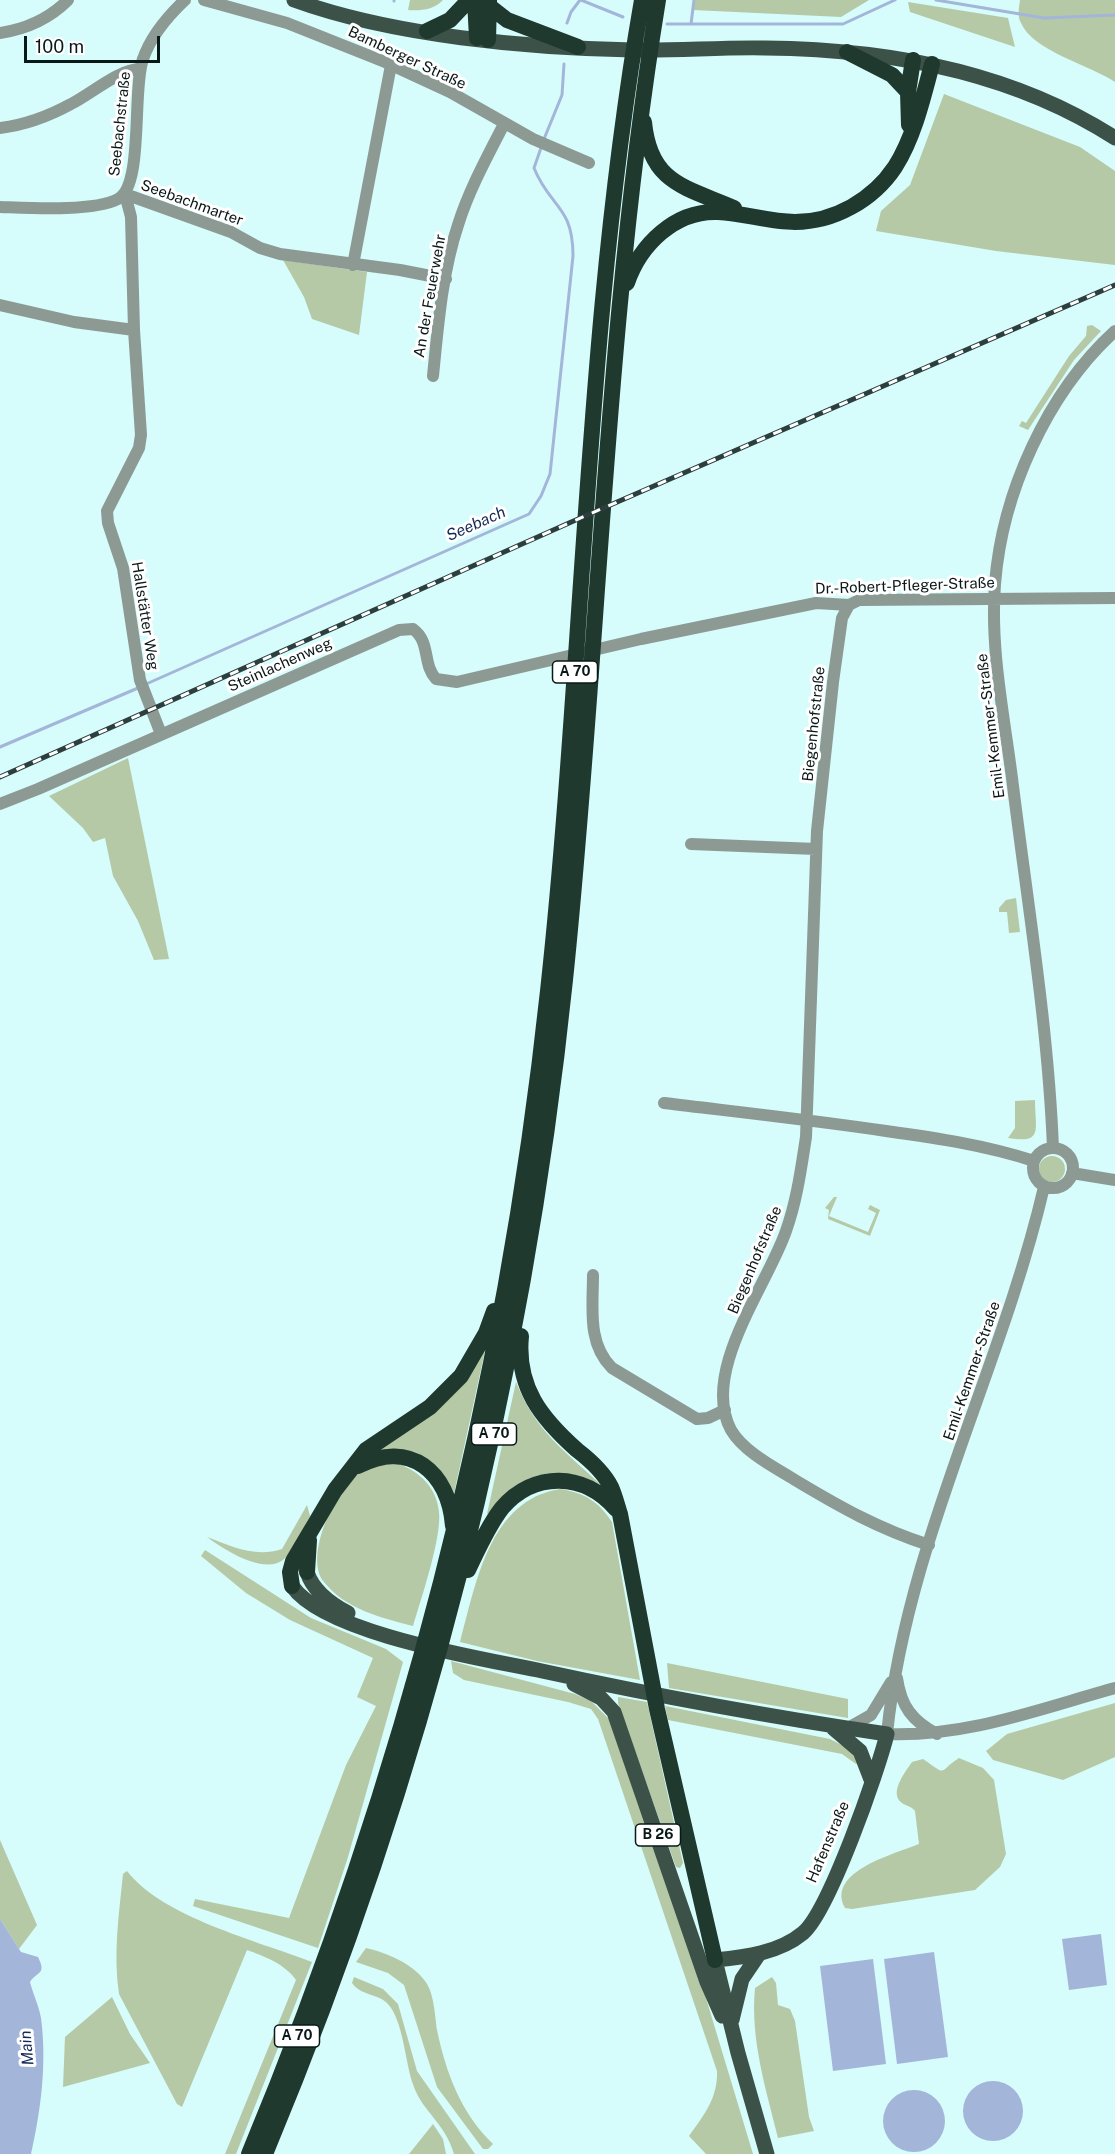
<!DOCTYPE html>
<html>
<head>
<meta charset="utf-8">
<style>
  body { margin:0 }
  #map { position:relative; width:1115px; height:2154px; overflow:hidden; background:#d6fcfc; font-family:"Public Sans",sans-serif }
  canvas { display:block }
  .scale { position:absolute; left:24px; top:36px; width:136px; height:27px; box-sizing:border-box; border:3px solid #0a1818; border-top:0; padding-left:8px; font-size:18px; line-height:21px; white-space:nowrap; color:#0a1818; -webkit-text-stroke:4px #fff; paint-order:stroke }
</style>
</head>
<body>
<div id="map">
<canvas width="1115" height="2154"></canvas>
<div class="scale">100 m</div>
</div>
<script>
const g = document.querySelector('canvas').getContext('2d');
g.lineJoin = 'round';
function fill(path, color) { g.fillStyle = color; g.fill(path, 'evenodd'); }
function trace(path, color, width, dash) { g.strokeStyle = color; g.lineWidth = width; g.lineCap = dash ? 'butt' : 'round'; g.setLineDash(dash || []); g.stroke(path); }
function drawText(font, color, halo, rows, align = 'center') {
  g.font = font + ' "Public Sans",sans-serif'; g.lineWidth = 6; g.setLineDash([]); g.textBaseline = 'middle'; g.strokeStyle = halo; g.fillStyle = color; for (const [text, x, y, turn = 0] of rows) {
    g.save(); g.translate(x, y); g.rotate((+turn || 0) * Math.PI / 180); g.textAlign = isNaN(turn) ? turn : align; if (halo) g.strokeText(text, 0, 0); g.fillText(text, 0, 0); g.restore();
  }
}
const green = new Path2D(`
  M410,0h33c-9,10 -23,11 -35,10z
  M695,0h174l-28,17 -148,-7z
  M1020,0h95v82c-25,-17 -82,-31 -94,-59 -4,-7 -2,-15 -1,-23z
  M908,2l100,16 7,29 -105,-35z
  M944,94l136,53 35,24v94l-119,-14 -120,-20 5,-20 29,-26z
  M283,260l84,12 -8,63 -47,-16 -8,-22z
  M1092,325l9,6 -27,29 -46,70 -9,-4 3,-5 4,2 43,-67 17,-20 1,-10z
  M128,758l41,201 -15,1 -16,-39 -25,-45 -8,-38 -12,4 -10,-14 -34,-32z
  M1016,898l4,34 -11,1 -2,-21h-8v-4l7,-8z
  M1035,1100c0,30 9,44 -27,38l7,-10v-27z
  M1039 1169a13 13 0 1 1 26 0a13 13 0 1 1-26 0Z
  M834,1197h3l-8,19 39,16 8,-19 -8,-4 2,-4 10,5 -10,26 -42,-17 1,-9 -4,-2z
  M486,1346l-33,152 -11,-20 -70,-24z
  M516,1382c20,50 47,67 85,103 -33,-17 -68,-18 -95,10 -6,6 -11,16 -19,19z
  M399,1464c21,8 38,24 40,48 3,25 -18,87 -26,114 -31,-8 -68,-17 -89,-44 -22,-26 15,-103 43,-114 9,-4 23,-3 32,-4z
  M560,1489c25,4 38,12 52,33l28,158 -103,-19 -77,-19c16,-58 29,-142 100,-153z
  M307,1505l3,11c-8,14 -15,34 -27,44 -20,15 -60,-11 -76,-23 24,9 48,21 75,12z
  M205,1550l106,68 75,31 17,13 -55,195 -30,91 -125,-42 2,-7 94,19 57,-153 30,-59 -19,-9 16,-39 -83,-38 -44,-27 -45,-37z
  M451,1661l124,33 16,7 19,19 83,235 60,199h-47l-17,-18c15,-21 29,-38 28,-65l-119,-352 -7,-10 -23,-7 -104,-22 -11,-7z
  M667,1663l181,36v19l-179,-30z
  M618,1697l29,5 36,161 -3,5 -4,-1 -58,-164z
  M1115,1703v54l-52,23 -70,-20 -7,-9 21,-17z
  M665,1706l165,33 23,12 7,11 -4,2 -14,-10 -174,-34z
  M959,1758l24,10 11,12 12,74 -6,13 -25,23 -123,19 -7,-1c-20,-37 53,-55 74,-64l-4,-33c-4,-5 -9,-5 -13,-8 -14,-10 4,-32 10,-41l11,-3c26,18 14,13 36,-1z
  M0,1840l37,85 -18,24 -19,-30z
  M127,1871c35,46 131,70 185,91l-76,192h-11l71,-174c-11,-16 -32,-24 -49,-30l-65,157 -5,-3 -58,-110c-6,-40 0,-80 4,-120z
  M366,1948c21,5 46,15 59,33 9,11 10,35 12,49 9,43 24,83 56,114l-5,5h-5l-46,-62 -33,-102 -16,-12 -32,-11z
  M354,1977l29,12 15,15 19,67 58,83h-21c-9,-31 -31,-42 -40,-67 -9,-22 -10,-67 -27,-84 -9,-9 -27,-8 -35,-20z
  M772,1977l4,6 2,22 12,4 5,12 14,96 5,14 -36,7c-12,-49 -28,-99 -23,-150z
  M112,1997l18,37 20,29 -87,24 2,-50z
  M433,2124l10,15 3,15h-37z`);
const water = new Path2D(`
  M0,1919l21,33 17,5c9,18 -1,14 -8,25 3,12 9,24 11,36 6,45 0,92 -10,136h-31z
  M1101,1934l6,51 -38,5 -7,-51z
  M934,1952l14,105 -51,7 -13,-105z
  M873,1959l13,105 -53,7 -13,-105z
  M963 2111a30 30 0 1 1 60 0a30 30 0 1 1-60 0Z
  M883 2121a31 31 0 1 1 62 0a31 31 0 1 1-62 0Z`);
const stream = new Path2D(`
  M581,0l42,17
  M936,0l108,18 71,-3
  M394,1v-1
  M567,23l4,-11 9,-12
  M667,24h176l52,-24
  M691,24l3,-24
  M544,139l18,-44 2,-31
  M144,685l385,-171 12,-18 9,-22 23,-218c0,-51 -23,-48 -39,-88l8,-23
  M0,747l138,-59`);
const minor = new Path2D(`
  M204,0l83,23 98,39 65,30 83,47 56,24
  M0,33c27,-4 49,-14 68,-33
  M0,128c25,-3 49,-12 71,-24 20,-10 48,-35 69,-35
  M125,194l6,23 3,113 7,105 -2,13 -32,63 1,12 15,45 17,112 21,54
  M125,194l106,38 29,16 20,6 120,16 46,9
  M0,207c29,1 93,5 118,-8 26,-13 14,-111 25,-140 8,-23 25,-43 42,-59
  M353,265l38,-200
  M0,305l74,17 60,8
  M433,376c5,-50 9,-103 25,-151 11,-35 29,-68 46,-101
  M849,605l-7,13 -9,64 -16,149 -11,306c-5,32 -9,63 -20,94 -19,55 -86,141 -55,199 13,22 43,37 64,50 45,27 84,49 134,65
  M0,804l38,-15 361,-159 14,-1c18,13 9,35 23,50l21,3 184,-43 175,-36 33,2 10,-5 256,-2
  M691,844l125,5
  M664,1103c74,9 148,17 222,28 50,7 99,14 148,30
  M1033 1168a20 20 0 1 1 40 0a20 20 0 1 1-40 0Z
  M1053,1148c-5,-124 -26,-247 -41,-370 -8,-63 -22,-129 -17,-194 7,-91 52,-191 120,-253
  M1072,1173l43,7
  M1044,1187c-43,184 -138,357 -157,547 80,3 152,-25 228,-46
  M593,1275c0,33 -6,68 19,93l85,51 11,-1 17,-8
  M897,1678c4,28 15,43 40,56
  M848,1728l23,-13 20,-33`);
const major = new Path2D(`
  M294,0c99,36 234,48 339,50 44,1 88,-3 132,-2 121,1 246,23 350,90
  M307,1572c6,19 24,32 41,41
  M292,1586c33,48 193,73 250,85 115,25 229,46 345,63 -9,37 -58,177 -84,199 -24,20 -58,24 -88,27l23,93 29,101
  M574,1684l27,14 13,14 93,270 15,34
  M833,1728l27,23 12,31
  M732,2020l10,-41 17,-25`);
const highway = new Path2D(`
  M475,0l2,38
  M489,6l18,14 71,27
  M427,31l23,-11 19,-20
  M488,40l1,-39
  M847,52l45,23 16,17
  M644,122c6,62 42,65 90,86
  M909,125l-1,-33 5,-32
  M627,283c13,-38 48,-73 91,-71 26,1 51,10 77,10 39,0 78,-22 100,-55 19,-30 28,-69 37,-103
  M521,1336c-5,51 20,82 56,114 13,10 27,23 34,37 4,9 6,18 9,27l37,195 58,251
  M358,1466c52,-27 91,6 95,60
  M468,1570c10,-21 20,-44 34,-62 32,-37 82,-36 114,1
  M307,1572l2,-32
  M292,1586l-2,-14 3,-11 42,-71 31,-40 64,-43 31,-31 25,-43 8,-22
  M249,2154c155,-372 256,-762 299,-1163 36,-330 37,-664 94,-991
  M265,2154c157,-375 258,-770 300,-1174 34,-327 40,-656 93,-980`);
const rail = new Path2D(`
  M0,777l569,-254 546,-238`);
const shields = [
  [575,672,45],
  [494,1434,45],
  [658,1835,45],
  [297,2036,45]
];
const shieldNames = [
  ["A 70",575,672],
  ["A 70",494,1434],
  ["B 26",658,1835],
  ["A 70",297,2036]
];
const streetNames = [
  ["Bamberger Straße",407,58,25],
  ["Seebachstraße",120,124,-84],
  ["Seebachmarter",192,203,20],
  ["An der Feuerwehr",430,296,-80],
  ["Dr.-Robert-Pfleger-Straße",905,586,-2],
  ["Hallstätter Weg",145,616,81],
  ["Steinlachenweg",280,665,-24],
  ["Biegenhofstraße",814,724,-84],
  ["Emil-Kemmer-Straße",991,726,-97],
  ["Biegenhofstraße",755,1260,-67],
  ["Emil-Kemmer-Straße",972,1371,-71],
  ["Hafenstraße",828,1842,-67]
];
const waterNames = [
  ["Seebach",476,524,-24],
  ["Main",27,2048,-95]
];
fill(green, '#b5c9a6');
fill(water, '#a3b6d9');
trace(stream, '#a3b6d9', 3);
trace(minor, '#8d9a94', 12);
trace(major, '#3c5248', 15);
trace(highway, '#1f392e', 16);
trace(rail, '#2c3e3e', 5);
trace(rail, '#fff', 3, [9]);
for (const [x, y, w] of shields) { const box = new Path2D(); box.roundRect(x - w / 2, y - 11, w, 22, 4.5); g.fillStyle = '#fff'; g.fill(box); trace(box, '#0a1818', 1.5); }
drawText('bold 14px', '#0a1818', null, shieldNames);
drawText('15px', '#0a1818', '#fff', streetNames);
drawText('italic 16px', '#132a55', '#fff', waterNames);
</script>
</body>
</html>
